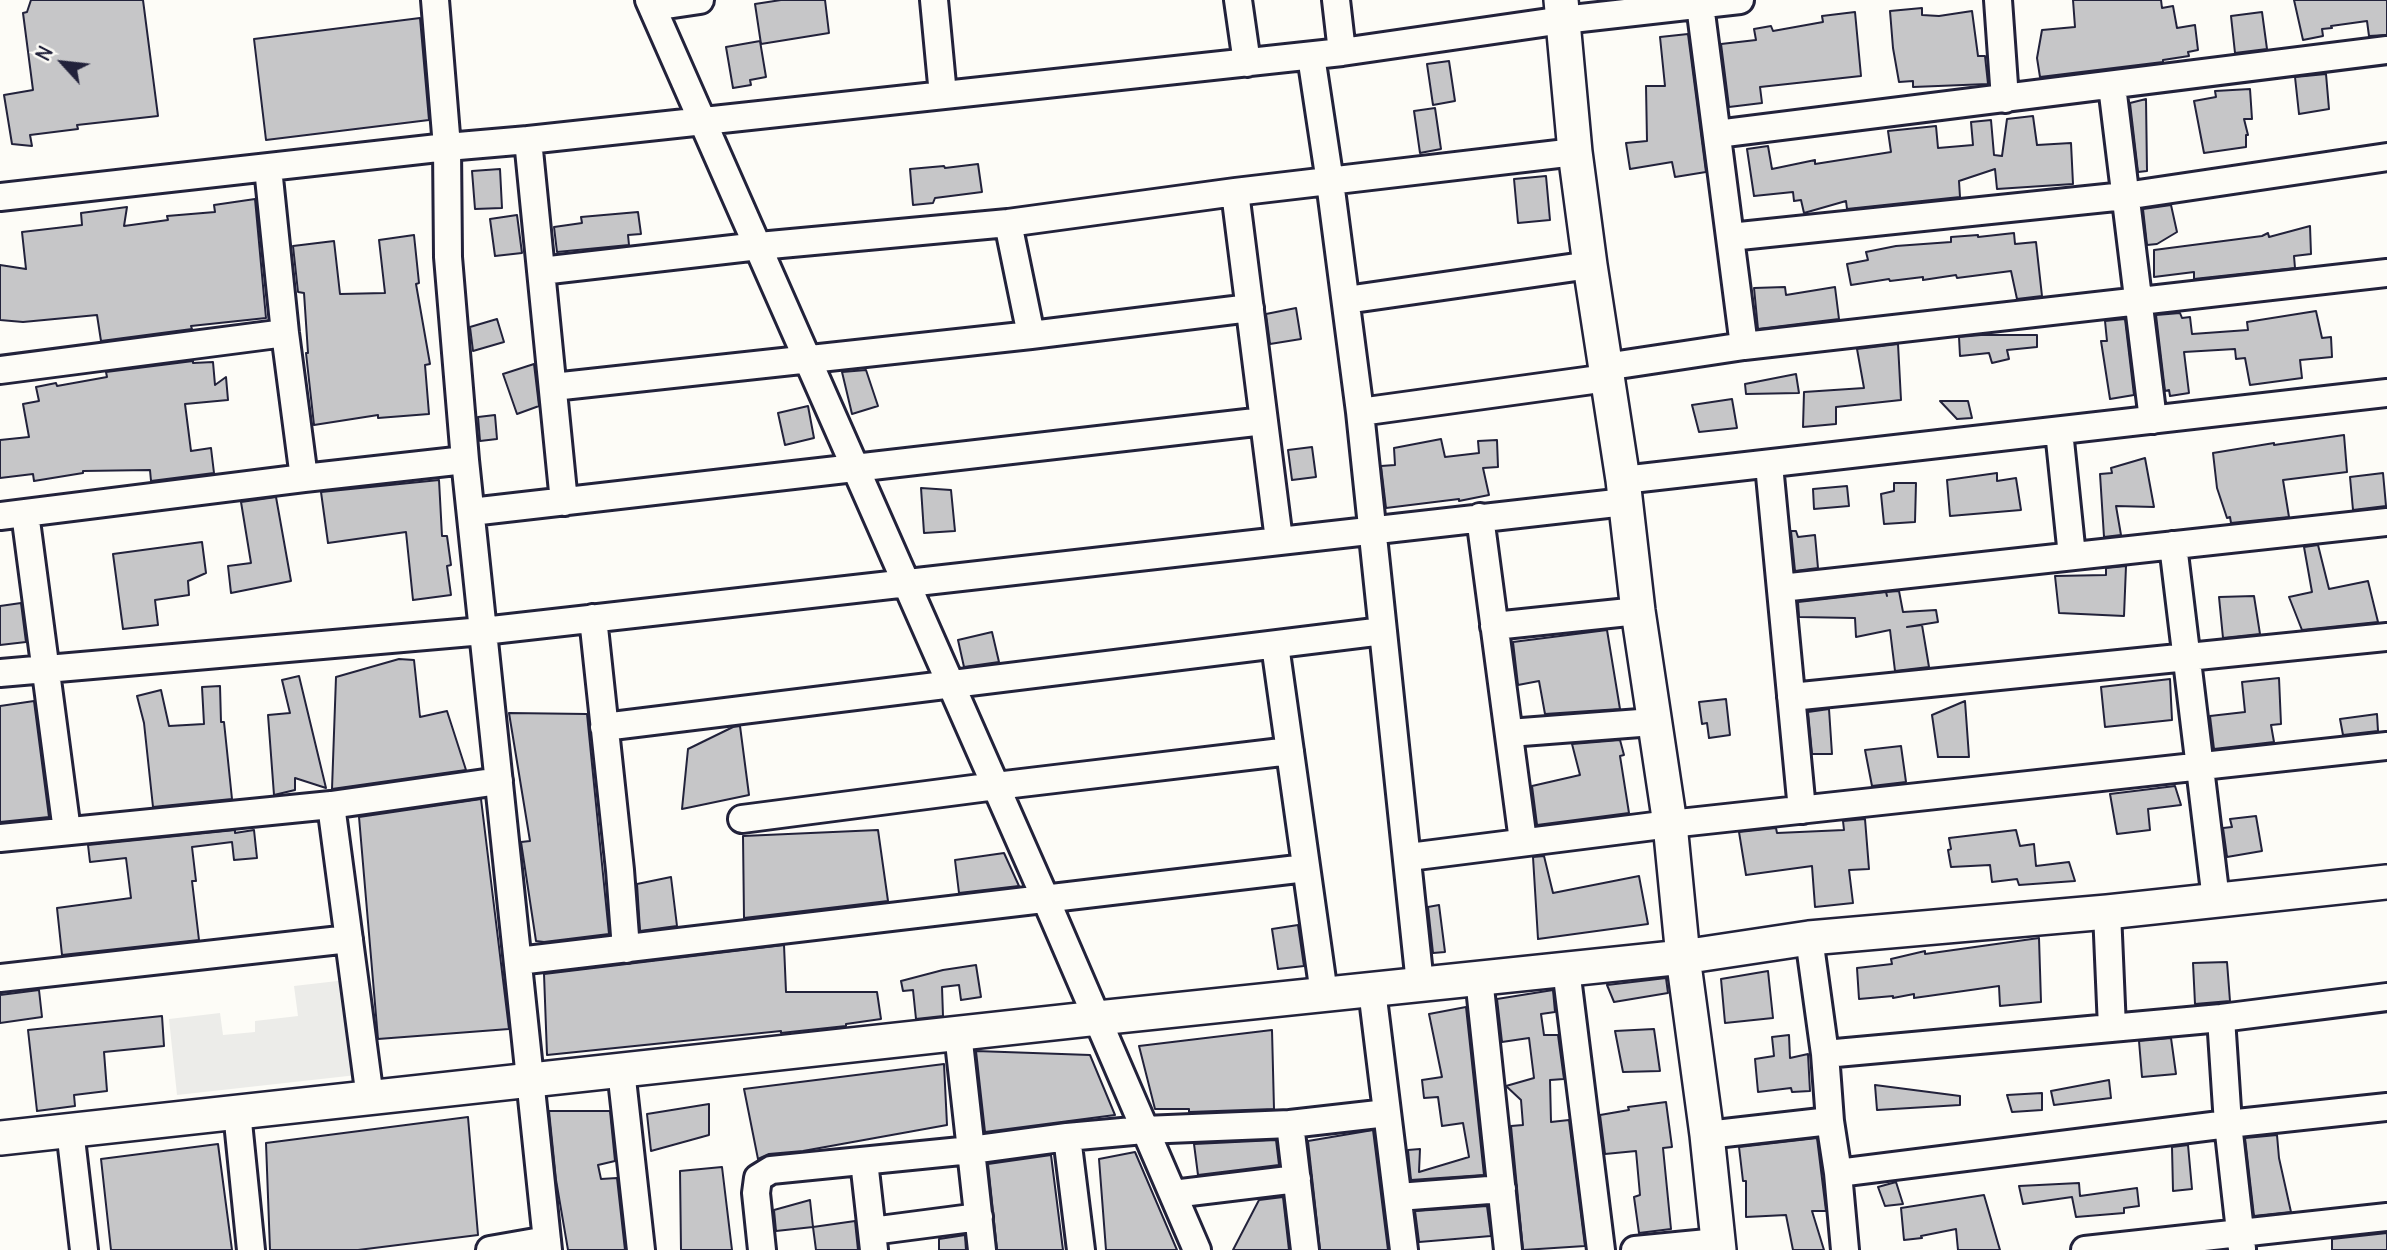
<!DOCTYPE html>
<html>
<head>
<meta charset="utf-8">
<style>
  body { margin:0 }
  #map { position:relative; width:2387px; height:1250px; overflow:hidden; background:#fdfcf7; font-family:Delius,sans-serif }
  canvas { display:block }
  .north { position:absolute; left:28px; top:28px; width:70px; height:70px; -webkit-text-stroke:5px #fdfcf7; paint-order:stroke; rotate:297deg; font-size:19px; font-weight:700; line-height:28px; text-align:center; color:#22223b }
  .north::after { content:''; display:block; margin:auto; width:24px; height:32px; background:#22223b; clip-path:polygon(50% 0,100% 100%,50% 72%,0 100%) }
</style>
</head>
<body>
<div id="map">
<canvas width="2387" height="1250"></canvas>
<div class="north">N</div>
</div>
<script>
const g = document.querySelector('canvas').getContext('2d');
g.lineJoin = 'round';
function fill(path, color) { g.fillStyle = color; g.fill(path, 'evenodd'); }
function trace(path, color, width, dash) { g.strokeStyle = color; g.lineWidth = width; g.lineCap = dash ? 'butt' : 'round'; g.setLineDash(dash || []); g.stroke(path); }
const built = new Path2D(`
  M346,980l11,95 -180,20 -8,-76 51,-6 3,22 32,-3v-11l43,-5 -4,-30z`);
const building = new Path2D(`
  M31,0h112l15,116 -81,9 1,4 -48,6 2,11 -20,-2 -8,-49 29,-5 -10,-77 4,-1z
  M781,0h44l4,33 -68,11 -6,-40z
  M2073,0h88l1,8 11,-2 4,22 18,-3 3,25 -10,2 1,4 -26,4v2l-123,15 -3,-19 5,-28 33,-3z
  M2294,0h93v35l-18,1 -2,-15 -36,5 1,2 -10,1 1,7 -20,4z
  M1922,8v7l17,1 33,-5 6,45h7l3,28 -75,3v-6l-14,1 -6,-34 -3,-37z
  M1855,12l6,64 -101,11 2,16 -33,4 -8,-63 35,-4 -2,-11 17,-3 2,5 50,-9 -1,-6z
  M2262,12l5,37 -32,4 -4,-37z
  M420,18l9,102 -163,20 -12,-101z
  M1688,34l18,138 -31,5 -3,-15 -42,7 -4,-26 21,-2 -1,-55h19l-5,-49z
  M760,41l6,36 -16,3 1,5 -18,3 -7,-41z
  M1449,61l6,40 -22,4 -6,-41z
  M2326,74l3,35 -30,5 -4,-37z
  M2250,89l2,30h-8l4,16h-2v12l-42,6 -10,-52 22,-4 -1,-6z
  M2146,99l1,72 -9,1 -8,-69z
  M1435,108l6,41 -21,4 -6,-42z
  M2033,116l4,29 34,-2 2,41 -76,5 -2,-20 -36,12 1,16 -113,12 -1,-8 -42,12 -3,-13 -7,1 -1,-9 -39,4 -7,-47 21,-3 4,23 43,-9v4l76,-12 -3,-21 48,-5 2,22 35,-3 -2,-23 20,-2 3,35 8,1 5,-37z
  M978,164l4,28 -47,6 -2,5 -20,2 -3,-36 34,-3 1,2z
  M500,169l2,39 -27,1 -3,-38z
  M1546,176l4,44 -32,3 -4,-44z
  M255,199l11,119 -75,8 1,3 -91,12 -4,-26 -74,7 -23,-2v-55l26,4 -4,-37 60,-7 -1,-12 46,-6 -3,19 44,-6 -1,-4 48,-4 -1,-7z
  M2171,205l6,27 -20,12 -10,1 -4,-36z
  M638,212l3,22 -13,1 1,10 -72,7 -3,-25 28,-4 -1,-6z
  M517,215l5,38 -27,3 -5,-37z
  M2310,226l1,28 -17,2 1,12 -101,11v-7l-40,5v-27l108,-14 6,-3 1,4z
  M2014,233l1,11 21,-2 6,54 -25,3 -6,-28 -54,7 -1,-3 -33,5v-3l-33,4 -1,-2 -38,6 -4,-21 21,-4 -2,-8 30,-6 55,-4v-5l27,-2v2z
  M414,235l5,48 -3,1 14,80 -5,1 4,49 -51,4v-3l-64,10 -8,-72h2l-4,-60 -6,-1 -5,-46 41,-5 6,53 45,-1 -6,-53z
  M1785,287l1,8 49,-8 4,32 -81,10 -4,-41z
  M1296,308l5,31 -31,5 -4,-30z
  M2316,311l6,27 9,-1 1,20 -32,3 2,18 -52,7 -5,-27 -9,1 -1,-10 -51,3 5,41 -19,3 -1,-6 -4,1 -9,-76 24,-2 2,5 8,-1 2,17 56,-4 -1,-8z
  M497,319l7,23 -31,9 -3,-24z
  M2125,319l9,76 -24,4 -9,-58h6l-2,-20z
  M1981,335h56v12l-30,3 2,9 -17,4 -3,-10 -29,3 -1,-19z
  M1898,344l3,56 -65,7v17l-33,3 1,-35 60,-4 -7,-39z
  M193,361v2l20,-1 2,23 11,-8 2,23 -43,4 6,47 20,-3 3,25 -63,8 -1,-11 -67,1v2l-49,8 -1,-7 -33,4v-38l29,-3 -6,-33 16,-3 -3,-14 20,-4 1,3 50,-9 -1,-5z
  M534,364l5,42 -22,8 -14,-40z
  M866,370l12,36 -26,8 -10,-42z
  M1796,374l3,19 -53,1 -1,-10z
  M1732,399l5,29 -38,4 -7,-27z
  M1940,401h28l4,17 -15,1z
  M808,406l6,32 -29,7 -7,-32z
  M495,415l2,24 -17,2 -2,-24z
  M2344,435l3,37 -64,8 6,37 -58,6 -1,-6 -3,1 -10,-30 -4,-35 61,-10v2z
  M1441,439l4,18 34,-4 -1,-12 19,-1 1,27 -15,1 6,27 -30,6v-2l-73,9 -5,-42 14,-1 -1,-17z
  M1312,447l4,30 -24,3 -4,-30z
  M2145,458l9,49 -38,-1 5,29 -17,2 -4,-63 12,-1 -1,-5z
  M1997,473v8l19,-3 5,32 -71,6 -3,-36z
  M2383,473l3,33 -33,4 -3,-33z
  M439,480l3,56h5l4,29 -4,1 4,29 -38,5 -7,-68 -78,11 -7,-51z
  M1894,483h22l-1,39 -31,2 -3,-30 13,-3z
  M1847,486l2,20 -35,3 -1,-20z
  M921,488l30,2 4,41 -31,2z
  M276,497l15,84 -60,12 -3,-27 23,-3 -10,-61z
  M1791,531h5l2,6 17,-2 3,33 -23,3z
  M202,542l4,31 -18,8 1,14 -34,5 3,25 -35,4 -10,-75z
  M2318,545l11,44 39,-8 10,41 -76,8 -13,-33 23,-5 -8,-45z
  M2126,566l-2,50 -65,-3 -4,-37 51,-1v-7z
  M1899,591l4,21 33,-2 2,12 -31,5 15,-2 7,42 -34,4 -5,-41 -34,7 -1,-19 -56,-1 -1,-15 88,-10 1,4 -1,-4z
  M2254,596l6,38 -37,4 -4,-41z
  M21,603l5,39 -26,3v-39z
  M1607,630l13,79 -75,5 -6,-33 -21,4 -5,-43z
  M992,632l7,30 -35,5 -6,-27z
  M399,659l15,1 6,57 27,-6 19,59 -134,19 4,-112z
  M299,676l27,112 -31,-10v12l-21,5 -6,-80 22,-2 -8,-33z
  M2279,678l2,46 -10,1 3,17 -60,7 -4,-33 35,-4 -3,-30z
  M2170,679l2,41 -67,7 -4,-40z
  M220,686l1,36h3l8,77 -79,8 -9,-84 -7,-27 24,-6 8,36 35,-2 -2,-37z
  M1726,699l4,36 -21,3 -2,-15 -5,1 -3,-22z
  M34,701l15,116 -49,5v-116z
  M1965,701l4,56h-31l-6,-42z
  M1829,709l3,45h-20l-4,-42z
  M509,713l78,1 22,220 -65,8 -8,-1 -15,-99 9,-1z
  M2377,714l1,17 -35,4 -3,-16z
  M740,726l9,69 -67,14 6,-60 45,-22z
  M1620,740l4,15 -4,1 9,57 -92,12 -5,-39 48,-11 -8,-31z
  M1901,746l5,36 -34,4 -7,-36z
  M2175,786l6,19 -33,4 2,21 -33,4 -7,-40z
  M481,799l28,230 -131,10 -19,-222z
  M2256,816l6,35 -35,6 -4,-29 9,-1 -2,-8z
  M1865,819l4,50 -20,1 4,33 -38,4 -3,-41 -66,9 -7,-43 37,-4 1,5 67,-3 -1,-9z
  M235,830v3l19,-3 3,28 -23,2 -2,-18 -40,5 4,34h-4l7,59 -137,15 -5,-47 74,-10 -5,-40 -36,4 -2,-17z
  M878,830l10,71 -144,17 -1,-82z
  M2016,830l4,16 14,-2 2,22 33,-4 6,19 -56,4 -2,-6 -25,3 -2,-17 -39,2 -3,-17 3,-1 -2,-11z
  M1004,853l15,33 -60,7 -4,-33z
  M1544,856l9,37 86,-17 9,48 -110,15 -5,-82z
  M671,877l6,49 -37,5 -3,-47z
  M1439,905l6,47 -12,1 -5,-46z
  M1298,925l6,41 -26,3 -6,-40z
  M2039,938l2,64 -41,4 -1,-20 -85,12v-4l-21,4v-2l-34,3 -2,-31 35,-4 -1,-5 34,-8v3z
  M784,945l2,47h91l4,27 -35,5v2l-65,7v-2l-234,24 -3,-81z
  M2227,962l3,39 -35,3 -2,-41z
  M976,965l5,32 -20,3 -2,-15 -17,2 1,29 -27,3 -3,-29 -10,1 -2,-10 42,-11z
  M1768,971l5,47 -48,5 -4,-44z
  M1666,978l2,15 -54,9 -7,-17z
  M39,990l3,27 -42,6v-28z
  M1553,990l2,22 -14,2 3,21h14l6,44 -14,1 1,42 18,-2 16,126 -62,4 -12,-124 12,-1 -2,-25 -15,-14 28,-8 -5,-40 -27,4 -5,-43z
  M1466,1007l18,168 -73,5 -3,-30 12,-1 -1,23 50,-15 -6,-34 -21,3 -4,-29 -14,1 -2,-18 20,-3 -13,-63z
  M162,1016l2,30 -60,6 3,39 -33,4 1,11 -38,5 -9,-81z
  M1654,1029l6,42 -37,1 -8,-41z
  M1272,1030l2,79 -85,3v-3h-34l-16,-63z
  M1789,1035l1,23 18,-4 2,37 -18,1 -1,-4 -33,4 -3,-33 19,-3 -2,-19z
  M2171,1038l5,36 -34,3 -3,-36z
  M976,1051l114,4 25,60 -130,17z
  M944,1064l3,61 -144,26 -34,3 -11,5 -14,-70z
  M2109,1080l2,18 -57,7 -3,-14z
  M1875,1085l85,11v9l-83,5z
  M2042,1093v17l-30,2 -5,-17z
  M1666,1102l6,45 -9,1 8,81 -32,4 -5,-36 6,-2 -4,-44 -31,3 -5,-39 29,-5 -1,-3z
  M709,1104v31l-58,16 -4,-37z
  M549,1111h61l5,50 -17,4 3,14 16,-1 8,72h-57l-12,-70z
  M468,1117l10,118 -120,15h-88l-4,-107z
  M1373,1130l15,120h-68l-12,-109z
  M2277,1135l2,23 12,54 -37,4 -9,-78z
  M1817,1138l9,73h-14l12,39h-31l-7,-35 -40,2v-36h-3l-4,-34z
  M1276,1140l3,25 -81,10 -4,-31z
  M218,1144l14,106h-121l-10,-91z
  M2188,1145l4,44 -19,2 -1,-44z
  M1135,1152l42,98h-71l-7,-91z
  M1051,1155l12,95h-66l-9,-86z
  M722,1167l10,83h-51l-1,-79z
  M1896,1182l7,22 -18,2 -7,-19z
  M2079,1183l1,13 57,-8 2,18 -15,2v5l-48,4 -4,-20 -49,7 -4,-18z
  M1984,1195l16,55h-42l-2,-21 -35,7 1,2 -18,2 -3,-32z
  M1283,1197l6,53h-56l26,-50z
  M810,1200l3,27 42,-6 3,29h-42l-3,-23 -37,4 -2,-21z
  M1487,1206l4,30 -72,6 -4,-31z
  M2387,1233v17h-55v-11z
  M965,1235l1,15h-27v-11z`);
const minor = new Path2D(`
  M435,0l12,147 1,110 17,203 83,790
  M649,0l397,900 151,350
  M934,0l9,95
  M1238,0l9,63
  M1336,0l6,52
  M1998,0l7,99
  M1700,5l44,341
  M653,7l47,-7
  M1311,56l19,126 30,230 60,572
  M2112,86l41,334
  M1717,134l670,-84
  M528,140l36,362
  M268,168l17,165 19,145
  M1235,192l44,348
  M0,197l447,-50 81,-7 814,-88 221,-32 177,-20
  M1008,223l23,112
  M1730,237l395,-41 262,-39
  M541,271l218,-25 249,-23 227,-31 340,-40
  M1346,300l244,-35
  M1605,367l139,-21 643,-73
  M0,370l285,-37
  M553,387l478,-52 219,-27
  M1360,412l247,-34
  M2059,431l13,125
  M1769,465l33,345
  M1623,480l764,-87
  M471,512l793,-91
  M25,513l42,318
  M0,516l304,-38 161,-18
  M1480,517l43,324
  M2173,545l43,355
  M1781,588l606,-66
  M593,618l27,252 6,79
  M1494,626l144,-15
  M1275,645l49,349
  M0,673l483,-42 1142,-129
  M1791,697l596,-60
  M604,727l779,-96
  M1509,733l144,-11
  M331,805l39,293
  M742,819l254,-33 294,-35
  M0,838l331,-33 168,-24
  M1409,857l261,-33 717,-78
  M2107,912l5,116
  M1809,938l16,116 5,67 8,52 7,77
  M518,961l788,-93
  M1566,969l35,281
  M0,978l349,-39
  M1479,978l29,272
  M1372,990l32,260
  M2221,1018l7,106 14,125
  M958,1033l24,217
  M1825,1054l396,-36 166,-21
  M621,1070l20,180
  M237,1112l14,138
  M1290,1124l15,126
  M70,1130l14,120
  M1707,1135l123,-14
  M1067,1137l14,113
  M864,1161l10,89
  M1838,1173l390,-49 159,-17
  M1173,1194l124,-15
  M1398,1197l104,-8
  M872,1231l107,-14
  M490,1250l57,-10
  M762,1250l-6,-57 2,-15 13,-8 200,-20 96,-13 77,-7 146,-6 97,-11
  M1635,1250l83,-8
  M2085,1250l302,-33`);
const tertiary = new Path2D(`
  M1561,0l14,152 15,113 33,215 15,131 32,213 13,133 24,178 12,115
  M0,1138l1098,-120 585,-61 126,-19 298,-26 280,-30`);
fill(built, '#ecece9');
fill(building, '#c6c6c8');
trace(building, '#22223b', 2);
trace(minor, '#22223b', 32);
trace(tertiary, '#22223b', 38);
trace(minor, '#fdfcf7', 26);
trace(tertiary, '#fdfcf7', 33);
</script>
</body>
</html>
